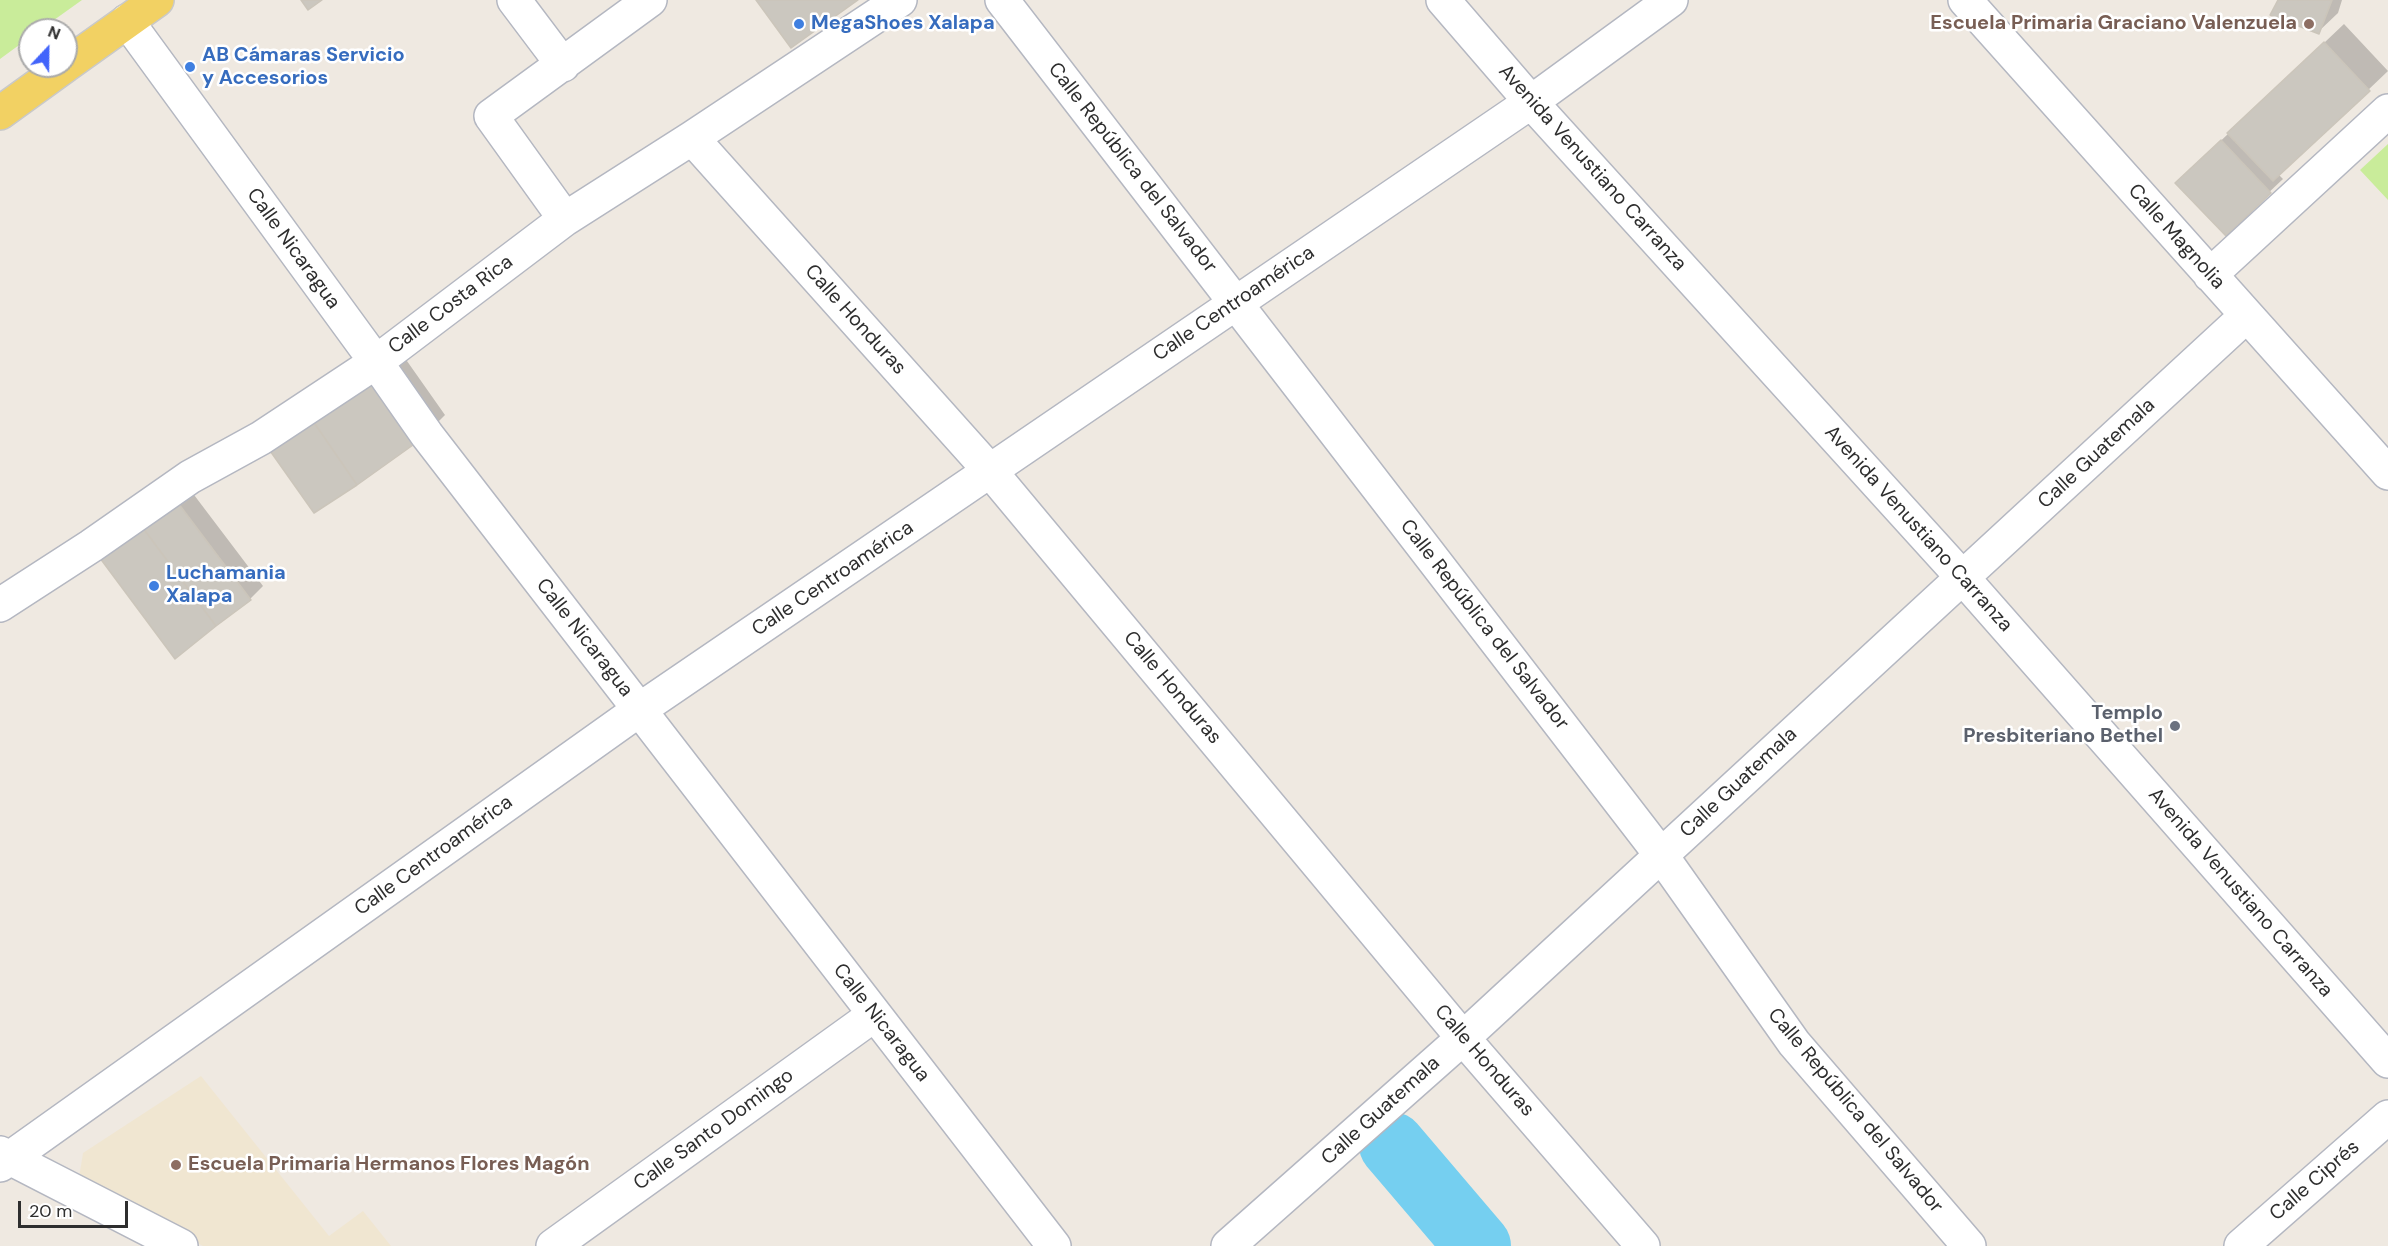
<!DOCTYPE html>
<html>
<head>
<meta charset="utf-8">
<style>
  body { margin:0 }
  #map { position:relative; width:2388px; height:1246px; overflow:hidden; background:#efe9e1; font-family:"DM Sans",sans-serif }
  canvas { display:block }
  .north { position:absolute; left:18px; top:18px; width:60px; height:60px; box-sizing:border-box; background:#fff; border:2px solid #ababab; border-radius:50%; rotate:22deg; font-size:16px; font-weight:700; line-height:24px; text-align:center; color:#2e2e2e }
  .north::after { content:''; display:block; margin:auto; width:21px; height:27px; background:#4264fb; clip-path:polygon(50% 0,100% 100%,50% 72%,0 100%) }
  .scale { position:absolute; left:18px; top:1201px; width:110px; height:27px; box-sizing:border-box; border:3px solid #2e2e2e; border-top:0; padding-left:8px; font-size:18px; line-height:21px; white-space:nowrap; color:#2e2e2e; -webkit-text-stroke:4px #fff; paint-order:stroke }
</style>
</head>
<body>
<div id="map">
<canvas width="2388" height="1246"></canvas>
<div class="north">N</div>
<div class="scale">20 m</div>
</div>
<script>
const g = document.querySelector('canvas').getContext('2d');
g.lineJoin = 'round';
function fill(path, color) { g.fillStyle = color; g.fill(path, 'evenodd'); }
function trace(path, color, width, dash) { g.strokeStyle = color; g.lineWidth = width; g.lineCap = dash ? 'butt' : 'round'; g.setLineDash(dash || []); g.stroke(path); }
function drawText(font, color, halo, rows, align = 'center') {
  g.font = font + ' "DM Sans",sans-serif'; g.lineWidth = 5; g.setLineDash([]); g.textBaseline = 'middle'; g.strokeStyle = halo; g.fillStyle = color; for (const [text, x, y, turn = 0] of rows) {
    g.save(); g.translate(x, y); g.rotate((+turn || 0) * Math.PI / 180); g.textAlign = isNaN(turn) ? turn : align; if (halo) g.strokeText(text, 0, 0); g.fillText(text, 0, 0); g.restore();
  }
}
const education = new Path2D(`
  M201,1076l128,160 34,-25 28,35h-188l-124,-68 4,-25z`);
const pitch = new Path2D(`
  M0,0h82l-42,30h-10v7l-30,22z
  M2388,144v56l-28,-30z`);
const shadow = new Path2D(`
  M2280,0h62l-4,13 -20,19z
  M2344,24l44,47 -109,104 4,4 -57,54 -36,-63z
  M395,344l50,71 -19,19 -150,-9z
  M182,479l81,107 -13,13 -157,-52z`);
const river = new Path2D(`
  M1392,1145l86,101`);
const building = new Path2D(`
  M301,0h21l-14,10z
  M756,0h102l-67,48z
  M2278,0h54l-13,34 -49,-19z
  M2324,42l46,49 -97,90 -46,-48z
  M2221,140l50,53 -45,43 -51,-53z
  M376,362l51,73 -70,50 -53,-77z
  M304,408l53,77 -43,28 -53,-75z
  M169,491l82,109 -35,26 -82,-110z
  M134,516l82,110 -41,33 -84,-113z`);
const minor = new Path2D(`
  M514,0l49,65
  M1002,0l659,855 133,188 175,203
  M1443,0l88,102 432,476 425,483
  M1965,0l423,473
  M127,21l249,341 51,73 627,811
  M692,138l299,334 472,566 180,208
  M565,219l-74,-103 159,-116
  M2210,275l178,-164
  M0,605l91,-59 99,-69 71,-39 115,-76 189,-143 127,-81 208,-138
  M0,1153l181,93
  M0,1165l639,-455 892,-608 140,-102
  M553,1246l321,-231
  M1228,1246l235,-208 783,-722
  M2241,1246l147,-129`);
const major = new Path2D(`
  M66,65l91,-65
  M0,113l65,-47`);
const markers = [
  [799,24,6,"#3f7fe0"],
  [2309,24,6,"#8d6e63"],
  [190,67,6,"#3f7fe0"],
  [154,586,6,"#3f7fe0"],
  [2175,726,6,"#6b7280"],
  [176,1165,6,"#8d6e63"]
];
const shopNames = [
  ["MegaShoes Xalapa",811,24],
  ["AB Cámaras Servicio",202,56],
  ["y Accesorios",202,79],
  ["Luchamania",166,574],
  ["Xalapa",166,597]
];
const educationNames = [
  ["Escuela Primaria Graciano Valenzuela",2297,24],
  ["Escuela Primaria Hermanos Flores Magón",188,1165,"left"]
];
const streetNames = [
  ["Calle República del Salvador",1132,168,52],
  ["Avenida Venustiano Carranza",1592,168,48],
  ["Calle Magnolia",2176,237,48],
  ["Calle Nicaragua",293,249,54],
  ["Calle Centroamérica",1234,304,-34],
  ["Calle Costa Rica",451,305,-37],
  ["Calle Honduras",855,320,48],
  ["Calle Guatemala",2097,454,-43],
  ["Avenida Venustiano Carranza",1918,529,48],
  ["Calle Centroamérica",833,579,-34],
  ["Calle República del Salvador",1484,625,52],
  ["Calle Nicaragua",584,638,52],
  ["Calle Honduras",1172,688,50],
  ["Calle Guatemala",1739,783,-43],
  ["Calle Centroamérica",434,856,-36],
  ["Avenida Venustiano Carranza",2240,893,49],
  ["Calle Nicaragua",881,1023,52],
  ["Calle Honduras",1484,1061,49],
  ["Calle Guatemala",1381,1111,-42],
  ["Calle República del Salvador",1855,1111,50],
  ["Calle Santo Domingo",714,1130,-36],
  ["Calle Ciprés",2315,1181,-41]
];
const worshipNames = [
  ["Templo",2163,714],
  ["Presbiteriano Bethel",2163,737]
];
fill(education, '#f0e6d1');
fill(pitch, '#c9ec9a');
fill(shadow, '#0003');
trace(river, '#75cff0', 66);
fill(building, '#cbc7bf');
trace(building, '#cbc5ba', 1.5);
trace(minor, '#b4b7c1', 36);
trace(major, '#c9c9c9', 36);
trace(minor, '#fff', 33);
trace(major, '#f2d163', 33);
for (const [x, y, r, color] of markers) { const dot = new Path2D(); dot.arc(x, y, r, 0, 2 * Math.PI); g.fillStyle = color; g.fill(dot); trace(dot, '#fff', 2); }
drawText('bold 20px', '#366cbe', '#fff', shopNames, 'left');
drawText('bold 20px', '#785e54', '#fff', educationNames, 'right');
drawText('20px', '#2e2e2e', '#fff', streetNames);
drawText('bold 20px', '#5b616d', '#fff', worshipNames, 'right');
</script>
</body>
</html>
